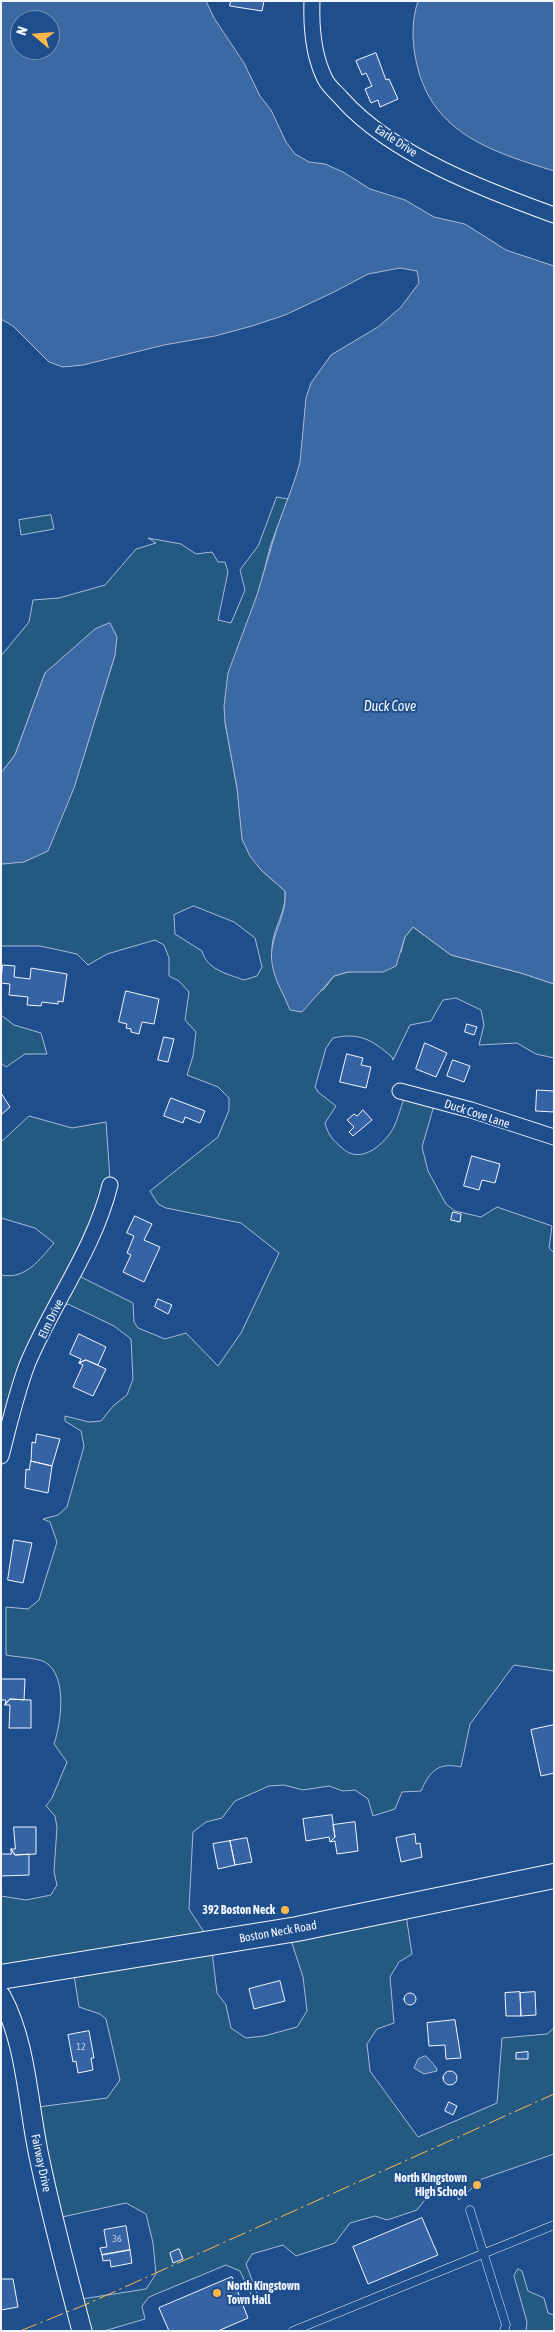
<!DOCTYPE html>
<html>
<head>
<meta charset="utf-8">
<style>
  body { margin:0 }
  #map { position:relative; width:555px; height:2332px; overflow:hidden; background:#1f4e8c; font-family:"Asap Condensed",sans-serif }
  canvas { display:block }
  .frame { position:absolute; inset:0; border:2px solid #f2f6ff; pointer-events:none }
  .north { position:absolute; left:10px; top:10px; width:50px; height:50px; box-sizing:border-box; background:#1f4e8c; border:1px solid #7391ba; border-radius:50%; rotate:288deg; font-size:14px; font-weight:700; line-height:20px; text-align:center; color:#f2f6ff }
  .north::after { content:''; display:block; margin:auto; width:18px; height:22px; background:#ffb74d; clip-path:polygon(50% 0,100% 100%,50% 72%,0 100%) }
</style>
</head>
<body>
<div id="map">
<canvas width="555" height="2332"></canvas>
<div class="frame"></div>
<div class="north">N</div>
</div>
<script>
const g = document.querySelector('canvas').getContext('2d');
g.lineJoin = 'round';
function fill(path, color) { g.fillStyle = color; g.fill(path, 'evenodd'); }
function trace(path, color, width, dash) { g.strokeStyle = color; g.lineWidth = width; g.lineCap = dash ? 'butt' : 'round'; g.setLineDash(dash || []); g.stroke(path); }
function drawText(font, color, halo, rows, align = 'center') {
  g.font = font + ' "Asap Condensed",sans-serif'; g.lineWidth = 4; g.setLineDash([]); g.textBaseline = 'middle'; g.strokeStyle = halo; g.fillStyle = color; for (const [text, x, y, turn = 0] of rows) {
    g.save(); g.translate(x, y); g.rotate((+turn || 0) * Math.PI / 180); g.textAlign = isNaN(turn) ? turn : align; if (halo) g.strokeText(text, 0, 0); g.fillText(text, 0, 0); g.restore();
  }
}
const green = new Path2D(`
  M277,497l11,2 -17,45 -46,178 12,66 24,82 24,21c2,20 -12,37 -13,56 -1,24 10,41 18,62l34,-20 10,-13 14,-4 18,-1 35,-19 4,-15 8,-10 38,28 70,18 33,11v74l-18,-4 -19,-11 -38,2 5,-20 -3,-15 -25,-12 -13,2 -12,21 -21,4 -17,35 -1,-3c-20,-17 -32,-25 -59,-19l-7,10 -11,39 3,5 18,14 -11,17c3,12 8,17 17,25 17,16 38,0 49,-16 6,-9 9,-23 13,-33l31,3 -13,45 6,24 18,33 9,7 26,6 16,-10 55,19 -3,22 5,5v418l-40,-6 -44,59 -9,43c-23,-5 -31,4 -40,24l-19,1 -7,17 -22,7 -5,-17 -13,-9 -12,1 -14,-5 -26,4 -19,-5 -15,1 -34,15 -13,17 -16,4 -13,10 -4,77 22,34 6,50 9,12 5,23 15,10 18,-2 33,-9 10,-16 -4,-34 -14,-43 116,-25 7,45 -13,8 -9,15 4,46 -17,6 -10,15 3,27 48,66 79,-34 5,-65 45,-4 7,-6v126l-72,25 -23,21 -8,-13h-16l-18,23 -30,10 -12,-4 -25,7 -15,20 -39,13 -13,-11 -31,9 -6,10 14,37 -4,4 -16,-34 -14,-6 -77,32 -7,9 3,13 -41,12h-23l-6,-31 71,-11 10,-15 -3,-31 -7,-29 -20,-11 -64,14 -5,-2 -19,-108 69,-9 13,-18 -14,-61 -6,-5 -21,-7 -6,-38 -72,9v-82l25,4 25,-5 6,-10 -3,-13 3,-45 -2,-11 -9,-10 6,-8 15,-36 -13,-18c7,-21 14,-68 -9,-82 -7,-4 -30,-5 -39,-7v-48l22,2 11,-9 18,-58 -7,-20 -7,-3 15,-4 9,-8 17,-61 -3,-15 -16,-10v-5l24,6 12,-1 12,-15 14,-11 6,-16 -2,-40 -17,-13 -46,-22 -4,2 -31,59 -32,103v-193c25,5 39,-16 53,-32l-19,-15 -34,-10v-76l28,-26 43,12 34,-6 5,71 -30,84 52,26 1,19 4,6 27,11 21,-6 32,33 23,-33 38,-80 -38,-30 -75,-15 -8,-4 -8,-13 68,-54 11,-27v-12l-11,-11 -31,-12 6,-19 3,-24 -11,-12 4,-28 -10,-11 -10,-5v-18l-5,-13 -9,-5 -48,14 -19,11 -11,-11 -37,-8h-39v-83l2,1 71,-77 41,-132 -70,18 -30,82 -14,18v-117l28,-34 4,-22 26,-2 46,-13 31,-36 20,-6 -8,-5 33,6 15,10 16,-2 6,10h7l3,10 -10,48 13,3 14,-33 -5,-20 18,-24zM194,906l40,16 21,16 7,29 -5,9 -13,4c-16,-6 -37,-10 -42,-29l-27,-17 -1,-19z
  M51,515l3,14 -33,6 -2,-15z
  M1,1015l13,10 27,8 6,21h-22l-19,13 -5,-4z
  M518,2269l4,2 6,20 16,7 4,15 6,2v16h-28l1,-9 -13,-46z`);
const water = new Path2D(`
  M1,1h205l8,17 30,45 16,33 11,14 15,32 9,12 14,8 16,2 18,8 27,17 35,11 29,17 31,7 41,26 48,16v718l-33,-11 -70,-18 -38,-28 -8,10 -9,29 -13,6h-35l-14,4 -32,36 -12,-2c-6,-16 -16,-30 -18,-47 -4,-25 16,-47 13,-72l-24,-21 -11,-14 -8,-17 -5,-51 -12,-66 -1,-16 4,-33 29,-78 20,-67 18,-49 5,-17 6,-64 5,-15 20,-28 47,-28 23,-20 18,-24 -2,-12 -17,-3 -32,6 -34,18 -49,23 -33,11 -37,10 -51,9 -81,20 -20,2 -14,-5 -36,-36 -12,-7zM20,20h30v30h-30z
  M418,1h136v170c-61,-19 -121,-37 -137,-106 -5,-21 -6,-43 1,-64z
  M110,623l7,14 -2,18 -41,133 -26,63 -24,11 -21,2 -2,-1v-90l14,-18 30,-82 50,-44z
  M426,2056l10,11 1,4 -13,3 -10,-6 4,-9z`);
const building = new Path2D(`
  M231,1h33l-2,10 -32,-5z
  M376,53l10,27 3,-1 9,20 -18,8 -2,-7 -7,3 -6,-14 7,-3 -6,-13 -4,2 -6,-14z
  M3,965l12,1 -1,11 16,2 1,-11 36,6 -4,28 -5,-1v3l-16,-2 -1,4 -14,-1 1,-8 -19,-2 1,-11 -9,-1z
  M126,991l33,8 -5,25 -12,-2 -3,12 -8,-2v-3l-5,-1 1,-4 -8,-2z
  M467,1024l10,3 -3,8 -9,-3z
  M164,1037l10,2 -6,23 -10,-2z
  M425,1043l22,10 -11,24 -20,-8z
  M347,1054l16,4 -2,7 10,2 -5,21 -26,-6z
  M453,1060l17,6 -6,16 -17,-6z
  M537,1090l17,1v21l-18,-1z
  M1,1093l9,14 -9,8z
  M171,1098l34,13 -5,12 -15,-6 -2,6 -19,-7z
  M363,1110l9,10 -19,16 -4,-4 5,-5 -7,-7 7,-6 3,2z
  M472,1156l28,8 -5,19 -13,-3 -3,10 -15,-4z
  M453,1212l8,2 -1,8 -9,-2z
  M135,1216l17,8 -8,16 16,7 -16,35 -21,-10 8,-17 -4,-2 7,-17 -7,-3z
  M158,1299l14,6 -4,9 -13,-7z
  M79,1334l27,13 -8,18 -12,-5 -7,3 2,-4 -11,-5z
  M86,1360l20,9 -13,27 -20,-9 10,-22 -4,-2z
  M37,1434l23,5 -8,27 -21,-5 1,-19 3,1z
  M31,1461l21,5 -4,27 -23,-5 1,-19 3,1z
  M14,1540l18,3 -9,40 -15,-3z
  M1,1679h24l-1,21 -14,-1 -5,6 1,-5h-5z
  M10,1699l21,1v28h-22l1,-23h-5z
  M554,1725v48l-13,3 -10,-46z
  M332,1815l3,22 -5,5 -1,-5 -23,4 -3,-22z
  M355,1822l3,29 -21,3 -2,-13 -5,1 5,-5 -2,-12z
  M14,1827h22v27l-21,1 -4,-6h4z
  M415,1834l1,10 4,-1 2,14 -21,5 -5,-24z
  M247,1838l5,24 -17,3 -5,-24z
  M230,1841l5,24 -17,4 -5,-25z
  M11,1849l4,6 14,-1v21l-28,1v-22h10z
  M280,1981l5,20 -31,8 -5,-20z
  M520,1992l1,24h-15l-1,-23z
  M535,1992l1,23 -15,1 -1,-23z
  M404 1999a6 6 0 1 1 12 0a6 6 0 1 1-12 0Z
  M455,2020l6,38 -15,1 -1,-14 -16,1 -2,-23z
  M89,2031l5,27h-3l2,12 -15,3 -2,-12 -3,1 -5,-27z
  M528,2052v7h-12v-6z
  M443 2078a7 7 0 1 1 14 0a7 7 0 1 1-14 0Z
  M449,2102l8,4 -4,9 -8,-4z
  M422,2218l16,37 -70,29 -15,-37z
  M126,2226l4,24 -28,5 -2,-7 7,-1 -3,-17z
  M179,2249l4,10 -10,4 -3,-10z
  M130,2250l2,13 -21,4 -1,-7 -7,1 -1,-6z
  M232,2277l16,41 -30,13h-49l-10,-23z
  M1,2279h12l5,28 -17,3z`);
const service = new Path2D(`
  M470,2210l36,115 -2,6
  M293,2331l261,-106`);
const minor = new Path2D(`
  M312,1c-1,27 1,54 13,78 4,8 12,14 17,20 50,56 143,91 212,116
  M400,1091l71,19 83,27
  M1,1456c8,-30 15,-62 26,-91 25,-61 67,-115 83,-180`);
const tertiary = new Path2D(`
  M1,1996c26,47 27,112 39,165 12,57 27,113 42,170`);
const primary = new Path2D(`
  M1,1977l296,-48 257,-53`);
const power = new Path2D(`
  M20,2331l67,-27 467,-210`);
const markers = [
  [285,1910,5,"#ffb74d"],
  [477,2185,5,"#ffb74d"],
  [217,2293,5,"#ffb74d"]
];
const numberNames = [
  ["12",81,2047],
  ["36",117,2239]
];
const streetNames = [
  ["Earle Drive",396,141,33],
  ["Duck Cove Lane",477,1114,18],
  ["Elm Drive",51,1319,-64],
  ["Boston Neck Road",278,1932,-10],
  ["Fairway Drive",41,2163,78]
];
const poiNames = [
  ["392 Boston Neck",275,1910],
  ["North Kingstown",467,2178],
  ["High School",467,2192],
  ["North Kingstown",227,2286,"left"],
  ["Town Hall",227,2300,"left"]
];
const waterNames = [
  ["Duck Cove",390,707]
];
fill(green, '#245a82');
trace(green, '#a8bbd7', 1);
fill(water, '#3b69a3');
trace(water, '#a8bbd7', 1);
fill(building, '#3563a3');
trace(building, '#f2f6ff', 1);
trace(service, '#f2f6ff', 9);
trace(minor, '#f2f6ff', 17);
trace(tertiary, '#f2f6ff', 21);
trace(primary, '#f2f6ff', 26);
trace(service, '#1f4e8c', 8);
trace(minor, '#1f4e8c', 15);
trace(tertiary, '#1f4e8c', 19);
trace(primary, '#1f4e8c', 24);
trace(power, '#ffb74d', 1, [18, 4, 2.5, 4]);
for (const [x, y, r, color] of markers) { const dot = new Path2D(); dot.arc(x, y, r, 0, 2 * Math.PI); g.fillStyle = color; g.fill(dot); trace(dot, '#1f4e8c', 2); }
drawText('10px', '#c3d1e8', null, numberNames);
drawText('12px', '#f2f6ff', '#1f4e8c', streetNames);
drawText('bold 12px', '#f2f6ff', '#1f4e8c', poiNames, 'right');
drawText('italic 14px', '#f2f6ff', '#1f4e8c', waterNames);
</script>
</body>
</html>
